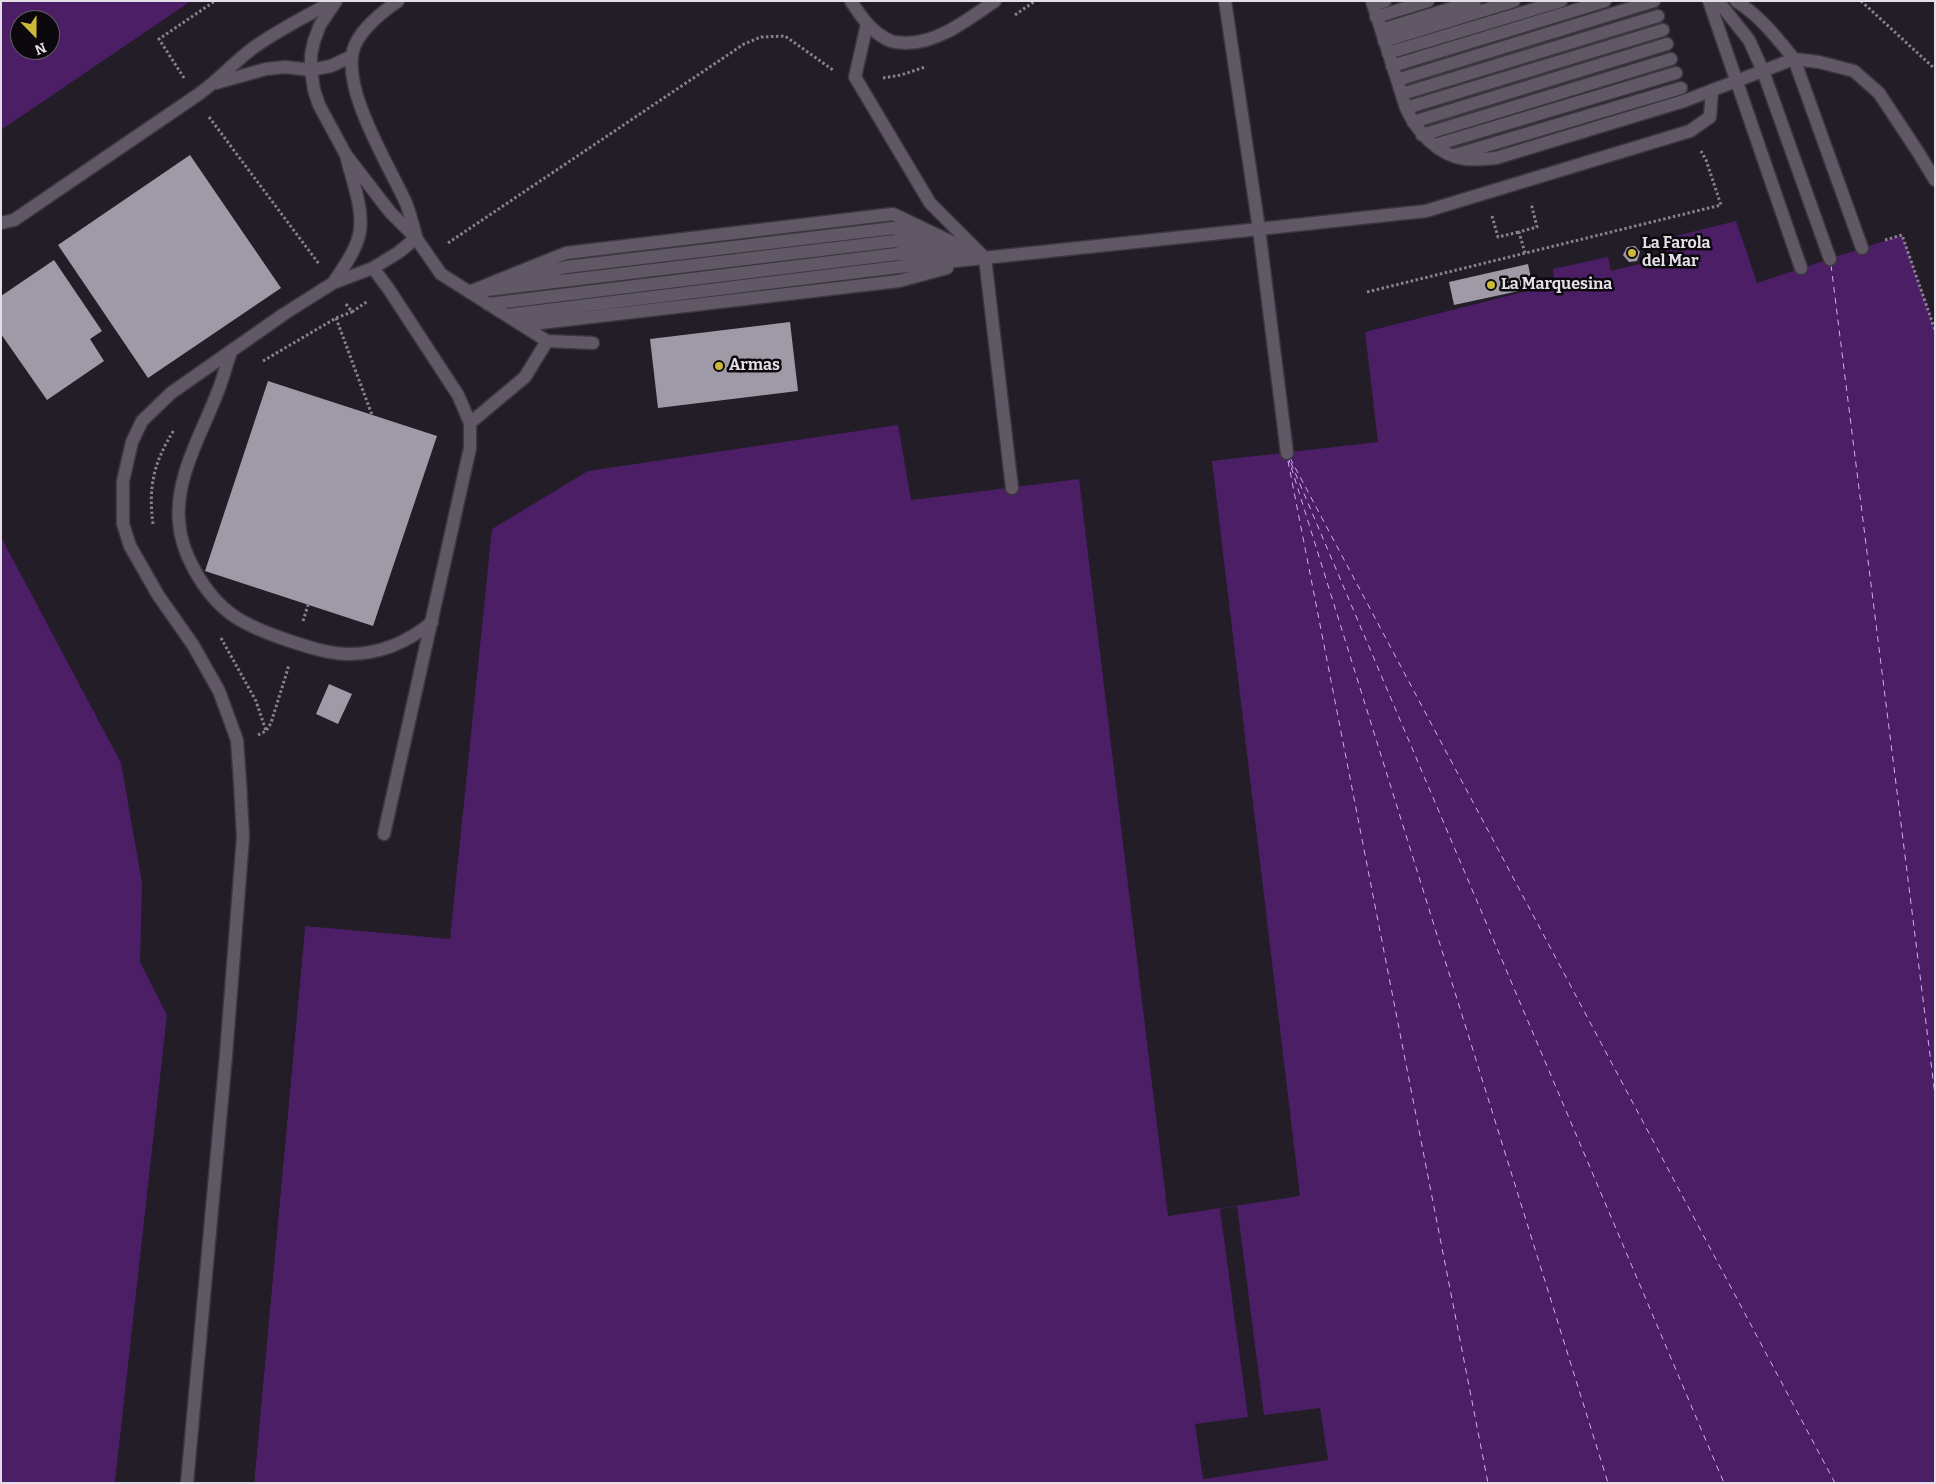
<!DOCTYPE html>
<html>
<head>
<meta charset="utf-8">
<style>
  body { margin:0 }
  #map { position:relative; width:1936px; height:1484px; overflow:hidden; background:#231d28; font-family:Bitter,serif }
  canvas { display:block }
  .frame { position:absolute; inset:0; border:2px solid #e3dfe7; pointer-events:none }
  .north { position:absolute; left:10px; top:10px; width:50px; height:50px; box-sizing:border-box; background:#0b090d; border:1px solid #615f64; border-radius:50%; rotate:158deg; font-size:14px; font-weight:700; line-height:20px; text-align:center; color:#e3dfe7 }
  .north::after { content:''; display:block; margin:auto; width:18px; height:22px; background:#ccb938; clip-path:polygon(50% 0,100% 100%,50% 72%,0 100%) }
</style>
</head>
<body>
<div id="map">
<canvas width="1936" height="1484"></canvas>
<div class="frame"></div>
<div class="north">N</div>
</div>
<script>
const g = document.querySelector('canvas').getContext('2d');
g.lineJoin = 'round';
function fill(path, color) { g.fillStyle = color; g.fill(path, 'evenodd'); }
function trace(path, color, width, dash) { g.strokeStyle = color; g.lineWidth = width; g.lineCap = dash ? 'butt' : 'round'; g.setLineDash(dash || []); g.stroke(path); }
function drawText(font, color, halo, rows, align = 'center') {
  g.font = font + ' Bitter,serif'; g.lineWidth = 5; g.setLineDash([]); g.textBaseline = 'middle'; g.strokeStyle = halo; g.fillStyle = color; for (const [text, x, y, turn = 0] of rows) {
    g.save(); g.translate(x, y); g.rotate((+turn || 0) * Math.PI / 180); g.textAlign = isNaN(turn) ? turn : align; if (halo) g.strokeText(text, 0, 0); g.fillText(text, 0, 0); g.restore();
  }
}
const water = new Path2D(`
  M1,1h190l-190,129zM20,20h30v30h-30z
  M1736,221l21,62 145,-48 33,95v1153h-1681l51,-557 145,13 42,-410 96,-58 310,-46 13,75 168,-21 89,737 132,-20 -88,-735 166,-19 -13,-110 190,-48 -2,-15 55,-12 3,14 57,-14 -4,-18z
  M1,537l120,226 21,120 -2,79 27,53 -52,468h-114z`);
const pier = new Path2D(`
  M303,925l2,1 -51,557h-3z
  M168,1010l2,5 -52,468h-3z
  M1237,1206l27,209 56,-7 8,52 -125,19 -8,-55 53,-7 -28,-208z`);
const ferry = new Path2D(`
  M1831,265l104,830
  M1288,457l320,1026
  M1290,458l545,1025
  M1288,461l200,1022
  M1291,463l433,1020`);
const building = new Path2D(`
  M190,155l91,133 -133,90 -90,-133z
  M1635,246l5,6 -3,9 -8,1 -6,-7 4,-8z
  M54,260l48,71 -12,8 14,22 -57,39 -46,-66v-38z
  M1528,264l5,24 -79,17 -5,-23z
  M790,322l8,69 -140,17 -8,-69z
  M268,381l169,55 -64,190 -168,-55z
  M329,684l23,10 -14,30 -22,-10z`);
const path = new Path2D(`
  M1861,1l74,68
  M1015,15l20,-14
  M184,78l-25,-39 56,-38
  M883,78l18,-3 24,-8
  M209,117l110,147
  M1492,216l6,21 21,-5
  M1885,240l17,-5 33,95
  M448,243l296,-199 17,-7 24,-1 48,34
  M1525,253l-6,-21 18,-5 -6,-24
  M1367,292l354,-87 -15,-45 -5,-9
  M346,304l6,8 16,-11
  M336,318l36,97
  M263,361l73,-43 16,-6
  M153,524c-5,-38 1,-62 21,-94
  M303,621l5,-16
  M221,638l35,63 10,30
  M258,735l8,-4 5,-8 18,-58`);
const lane = new Path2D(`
  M336,1l-16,24 -6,16 -3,14v15l3,20 5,15 27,50 44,57 26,26 25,36 106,67 46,2
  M398,1c-16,11 -35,26 -43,44 -17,40 34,120 51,158 4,10 7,22 10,33
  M851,1c10,16 22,33 40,40 4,2 10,1 15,2 33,0 62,-24 89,-42
  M1225,1l34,228 167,-18 264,-80 20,-14 2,-27
  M1372,1l34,107c11,24 32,47 59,51 10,1 21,0 31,-1l188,-57 110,-42 25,3 35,9 25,22 39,59 17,28
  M1709,1l92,267
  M1718,1l31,39 14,31 67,188
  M1736,1c24,15 41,37 58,58l68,189
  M1373,5l12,-4
  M1376,17l52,-16
  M867,24l-12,53 75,126 55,55 27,230
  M1381,30l94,-29
  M1384,41l130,-40
  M1388,53l173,-52
  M1392,66l213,-65
  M1397,80l257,-79
  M216,83l50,-14 19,-2 26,3 20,-4 21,-10
  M1402,94l256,-78
  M1406,108l257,-78
  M1413,122l254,-78
  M1422,135l249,-76
  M1435,145l241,-72
  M1455,155l226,-67
  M1,223l13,-3 182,-124c21,-14 37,-33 57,-48 25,-18 53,-32 81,-47
  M373,268l15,20 70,107 12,28v25l-86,386
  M519,279l47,-12 328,-39 39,13
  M333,283c9,-13 20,-28 25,-44 8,-24 -5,-56 -11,-80
  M487,290l408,-49 73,14
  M469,292l97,-39 327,-39 92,44
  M488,304l409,-50 41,2
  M507,315l391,-48 361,-38 28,224
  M523,325l376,-44 48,-13
  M231,352c-5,13 -8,27 -13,39 -15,40 -43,86 -39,130 1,19 7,34 16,50 24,43 50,55 95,70 18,6 39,13 59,13 31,0 59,-12 83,-32
  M470,423l55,-46 22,-36
  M187,1483l39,-428 17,-218 -3,-55 -3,-42 -18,-49 -26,-46 -35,-50 -28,-49 -7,-22v-43l9,-39 10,-21 29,-28 113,-79 49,-31 40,-15 26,-16 17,-14`);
const markers = [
  [1632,253,5,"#ccb938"],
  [1491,285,5,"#ccb938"],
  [719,366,5,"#ccb938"]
];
const poiNames = [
  ["La Farola",1642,244],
  ["del Mar",1642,262],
  ["La Marquesina",1501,285],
  ["Armas",729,366]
];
fill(water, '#4c1e66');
fill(pier, '#231d28');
trace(ferry, '#d8a8fa', 1, [6, 5]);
fill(building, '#a099a6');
trace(lane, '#3c373f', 15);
trace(path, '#87828c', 3, [2.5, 2.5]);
trace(lane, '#605965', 12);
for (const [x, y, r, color] of markers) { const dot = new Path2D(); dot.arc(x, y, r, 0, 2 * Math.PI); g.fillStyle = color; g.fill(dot); trace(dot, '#0b090d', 2); }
drawText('bold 16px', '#e3dfe7', '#0b090d', poiNames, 'left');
</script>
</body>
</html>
